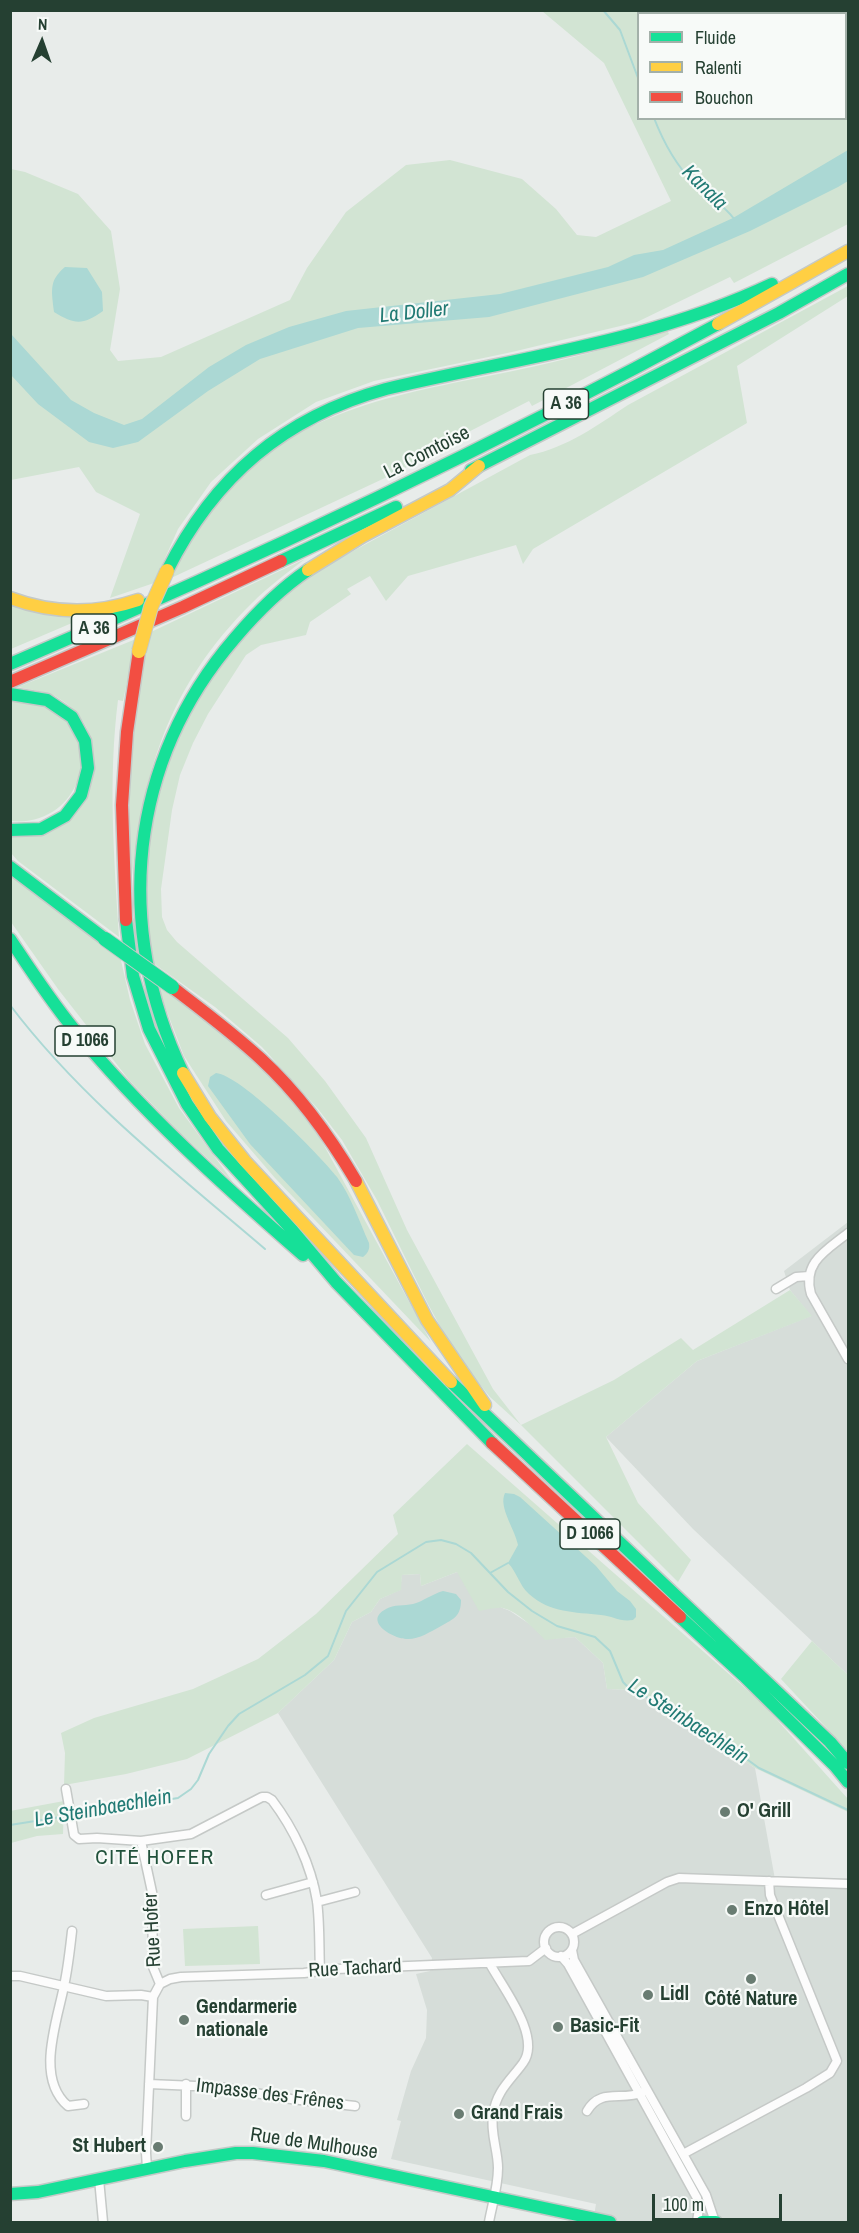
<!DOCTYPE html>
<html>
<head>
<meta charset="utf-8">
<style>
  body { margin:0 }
  #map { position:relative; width:859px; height:2233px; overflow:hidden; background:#e8ecea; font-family:"Archivo Narrow",sans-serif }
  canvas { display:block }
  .frame { position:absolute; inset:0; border:12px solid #254032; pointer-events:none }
  .legend { position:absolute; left:637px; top:12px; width:210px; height:108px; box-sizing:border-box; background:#f7faf8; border:2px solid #a3b0a9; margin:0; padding:8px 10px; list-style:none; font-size:18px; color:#254032 }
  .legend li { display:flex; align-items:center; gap:12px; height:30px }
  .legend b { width:30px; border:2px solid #a3b0a9 }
  .north { position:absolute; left:12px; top:12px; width:60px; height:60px; -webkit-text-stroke:4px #f7faf8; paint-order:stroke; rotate:2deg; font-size:16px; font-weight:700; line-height:24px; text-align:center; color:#254032 }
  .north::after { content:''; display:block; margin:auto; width:21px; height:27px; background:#254032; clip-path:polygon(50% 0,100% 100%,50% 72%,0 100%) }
  .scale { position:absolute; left:652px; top:2194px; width:130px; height:27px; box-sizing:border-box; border:3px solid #254032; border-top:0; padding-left:8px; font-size:18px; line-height:21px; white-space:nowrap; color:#254032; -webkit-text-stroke:4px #f7faf8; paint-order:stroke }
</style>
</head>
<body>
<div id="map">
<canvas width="859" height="2233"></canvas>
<div class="frame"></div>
<ul class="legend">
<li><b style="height:8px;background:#16e098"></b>Fluide</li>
<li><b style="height:8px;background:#ffcf43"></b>Ralenti</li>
<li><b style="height:8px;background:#f24e42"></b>Bouchon</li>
</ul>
<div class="north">N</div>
<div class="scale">100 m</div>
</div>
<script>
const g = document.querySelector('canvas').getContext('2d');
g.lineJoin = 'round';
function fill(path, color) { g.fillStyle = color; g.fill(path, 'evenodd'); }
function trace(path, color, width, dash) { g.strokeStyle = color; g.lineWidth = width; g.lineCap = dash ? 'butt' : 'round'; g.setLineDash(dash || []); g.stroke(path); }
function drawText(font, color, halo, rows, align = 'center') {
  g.font = font + ' "Archivo Narrow",sans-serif'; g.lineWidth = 4.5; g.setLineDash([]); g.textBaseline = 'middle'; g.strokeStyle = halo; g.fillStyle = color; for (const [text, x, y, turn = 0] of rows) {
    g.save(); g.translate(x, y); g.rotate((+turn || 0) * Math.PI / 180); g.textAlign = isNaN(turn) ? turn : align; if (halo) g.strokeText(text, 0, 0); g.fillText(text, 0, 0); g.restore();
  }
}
const built = new Path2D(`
  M848,1222v453l-155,-146 -87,-92 91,-76 114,-45 -21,-26 -6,-19z
  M457,1572l43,35 10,4 21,14 14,14 30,-2 28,26 4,26 27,1 121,78 21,117 72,3v334h-255l3,-18 -205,-45 10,-38 -4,-1 14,-49 15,-33 1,-28 -11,-36 14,-3 2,-13 -154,-245 56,-53 18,-38 19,-10 9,-13 20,-9 2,-15 18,-1 1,12z`);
const green = new Path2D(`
  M542,11h147v2l-51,1v104h208v-87l2,-1v194l-114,59 -4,-6 -93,45 -125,30 -138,29 -58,21 -58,37 -47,43 -33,47 -24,54 -44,15 30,-84 -44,-22 -17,-25 -68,13v-311l14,3 53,22 33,37 9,58 -10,61 8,11 43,-4 129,-57 17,-32 39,-56 60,-47 44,-5 72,19 34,30 21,26 19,2 75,-36 -67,-138z
  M848,286v10l-111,70 10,57 -214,126 -10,15 -7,-19 -108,31 -22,25 -16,-25 -23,13 4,5 -41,28 -4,13 -45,10 -15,10 -38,59 -15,29 -13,32 -8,35 -11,79 1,28 5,13 10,12 111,96 37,43 41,57 41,92 86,159 28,36 93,-45 67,-42 12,12 97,-60 22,26 -115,45 -91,76 32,66 53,57 -13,22 -157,-157 -31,-28 -25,-31 -18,-27 -19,-35 -51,-104 -35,-60 -24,-31 -56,-62 -47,-40 -62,-44c-3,-21 -6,-42 -6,-64 -1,-111 41,-209 120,-287 16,-17 35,-30 53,-43l210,-114c36,-7 68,-30 98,-50z
  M667,330l2,4 -137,72 -3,-5 -92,47 -35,22 -233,109c9,-20 20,-37 32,-55 7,-10 13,-21 21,-30 77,-87 184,-101 291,-123 53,-11 103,-25 154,-41z
  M305,559c-18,14 -37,28 -53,44 -84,83 -110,170 -121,285 -5,-79 0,-179 20,-256z
  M10,604l76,13 -75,32z
  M136,639l-13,62 -5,-1c-10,79 -4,158 1,237l-101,-76 -7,-8 -1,-17 77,-37c12,-42 10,-79 -32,-103 -10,-5 -26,-6 -37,-9z
  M11,701c8,1 19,0 28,2 5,2 11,7 16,10 53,33 21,115 -44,108z
  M10,869l110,87 10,44 15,44 34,64 54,74 -54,-50 -50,-52 -71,-91 -47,-67z
  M156,983l80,59 44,43 40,53 111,204 -156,-164 -49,-57 -42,-65z
  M467,1444l295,259 86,96v13l-93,-44 -121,-78 -27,-1 -4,-26 -28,-26 -30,3c-12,-12 -26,-28 -42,-32 -7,-1 -17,2 -24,3l-22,-39 -36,14 -1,-12 -18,1 -1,15 -21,9 -9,13 -19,10 -18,38 -56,53 -91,46 -61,15 -62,11 1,-32 -4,-20 33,-15 99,-29 65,-30 58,-45 82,-80 -5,-19z
  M812,1641l36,34v76l-67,-72z
  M64,1801l-1,33 -26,2 -26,7 -1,-32z
  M258,1926l2,38 -75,2 -2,-37z`);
const water = new Path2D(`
  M848,150v31l-10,6 -88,44 -107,46 -154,40 -131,11 -98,31 -52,32 -70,51 -25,6 -24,-6 -51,-38 -27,-29v-41l60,66 23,13 30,12 18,-6 67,-52 37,-22 43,-18 57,-16 154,-17 108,-27 26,-12 29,-5 70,-32z
  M65,267l22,1 15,24 1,19c-20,14 -28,14 -49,1 -2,-20 -6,-31 11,-45z
  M216,1073c25,2 104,82 121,104 14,19 22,44 32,66 1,6 -1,10 -6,14l-9,-2 -104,-111 -42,-58 2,-9z
  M505,1493l9,1 6,3 76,69 21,25 13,10 6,8v8l-3,3c-14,2 -20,-4 -32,-5 -26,-3 -51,-2 -72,-21 -10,-9 -12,-22 -21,-31l10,-18c-3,-16 -20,-38 -13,-52z
  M443,1591l13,3 5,6c0,16 -7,19 -20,26 -11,6 -23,14 -35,13 -14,-1 -43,-18 -20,-30 8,-5 18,-3 27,-5 11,-3 19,-10 30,-13z`);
const stream = new Path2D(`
  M603,10l17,20 18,48
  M654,118c9,23 22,47 39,64 15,16 28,19 42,38
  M10,1005c71,94 166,168 255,244
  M490,1573l18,-10
  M73,1815l105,-17 13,-9 7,-9 11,-26 19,-28 11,-12 66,-39 23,-19 18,-45 31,-39 49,-30 15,-2 15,4 15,9 37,39 24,19 25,15 38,11 15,14 13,31 9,9 30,13 40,31 28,12 29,21 89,42
  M10,1825l57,-9`);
const street = new Path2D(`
  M848,1233c-21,17 -46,29 -37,61l37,65
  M776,1289l20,-12 13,-1
  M66,1789l8,46 5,4 18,-1 44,3 11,51 1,75 7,17 -7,13 -7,156 1,15
  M141,1841l50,-7 71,-37h5l5,3c22,29 39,65 45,101 3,23 2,47 3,70
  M266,1895l47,-13
  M317,1902l38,-10
  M544 1942a15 15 0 1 1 30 0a15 15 0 1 1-30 0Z
  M72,1931c-2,18 -4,37 -8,55 -7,36 -29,92 4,120l16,-2
  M572,1934l95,-52 12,-4 169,6
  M572,1950l2,10 132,235 9,27
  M561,1956l7,8 129,234 2,10 -2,14
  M10,1976h10l86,20 35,-1 12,2
  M160,1984l10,-5 11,-2 123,-4 32,-4 193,-8 17,-13
  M149,2084l70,3 72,12 64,7
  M186,2084v32
  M587,2111c14,-24 35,-9 56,-19
  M683,2154l123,-66 24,-15 7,-12 -67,-166 -1,-14
  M99,2179l4,43
  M489,2222c3,-17 9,-35 9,-54 0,-18 -8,-35 -5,-54 4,-24 17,-33 30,-51 19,-26 -20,-75 -33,-99`);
const fast = new Path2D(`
  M471,470l308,-157 69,-39
  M281,561l115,-54
  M167,571c47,-94 117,-154 219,-182 130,-31 264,-47 386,-105
  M10,664c241,-103 477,-215 708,-340
  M10,694l37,6 25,17 13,24 3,27 -7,27 -16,21 -24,13 -31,1
  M10,867l95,72
  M126,920l7,56 16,53 38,75 31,45 75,82 43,51 156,161
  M10,939c20,30 40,61 63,89 69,84 149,156 230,227
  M183,1073c-70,-147 -55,-311 52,-435 22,-26 45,-49 73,-68
  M451,1382l379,360 18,21
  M680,1617l64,59 91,90 13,16
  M10,2194l28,-2 147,-31 51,-8h17l71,8 286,61
  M702,2222h14`);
const slow = new Path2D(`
  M718,324l130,-73
  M308,570l55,-34 87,-46 29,-24
  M10,598c43,16 84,17 128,2
  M183,1073l27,44 35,44 206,221
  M356,1181l71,139 58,85`);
const jam = new Path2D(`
  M10,682l173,-75 98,-46
  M126,920l-4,-115 5,-73 12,-81
  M172,987c30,23 61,46 89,72 38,35 69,78 95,122
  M492,1443l188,174`);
const fastBridge = new Path2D(`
  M105,939l67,48`);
const slowBridge = new Path2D(`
  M139,651l12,-44 16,-36`);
const markers = [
  [725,1812,6,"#697c72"],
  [732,1910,6,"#697c72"],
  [751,1979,6,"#697c72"],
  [648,1995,6,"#697c72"],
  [184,2020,6,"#697c72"],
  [558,2027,6,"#697c72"],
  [459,2114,6,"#697c72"],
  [158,2147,6,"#697c72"]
];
const shields = [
  [566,404,45],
  [94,629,45],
  [85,1041,60],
  [590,1534,60]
];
const shieldNames = [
  ["A 36",566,404],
  ["A 36",94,629],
  ["D 1066",85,1041],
  ["D 1066",590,1534]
];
const streetNames = [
  ["La Comtoise",427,453,-27],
  ["Rue Hofer",153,1930,-93],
  ["Rue Tachard",355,1969,-3],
  ["Impasse des Frênes",270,2095,7],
  ["Rue de Mulhouse",314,2144,8]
];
const poiNames = [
  ["O' Grill",737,1812],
  ["Enzo Hôtel",744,1910],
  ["Lidl",660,1995],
  ["Côté Nature",751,2000,"center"],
  ["Gendarmerie",196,2008],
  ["nationale",196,2031],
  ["Basic-Fit",570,2027],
  ["Grand Frais",471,2114],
  ["St Hubert",146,2147,"right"]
];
const waterNames = [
  ["Kanala",704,188,45],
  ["La Doller",414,313,-6],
  ["Le Steinbaechlein",688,1722,33],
  ["Le Steinbaechlein",103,1809,-10]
];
const neighbourhoodNames = [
  ["CITÉ HOFER",155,1858]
];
fill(built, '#d6ddd9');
fill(green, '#d2e4d3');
fill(water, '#abd8d4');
trace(stream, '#abd8d4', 2);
trace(street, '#c5c9c7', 11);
trace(fast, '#c4c9c7', 15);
trace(slow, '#c4c9c7', 15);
trace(jam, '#c4c9c7', 15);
trace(street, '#fcfcfc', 8);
trace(fast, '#16e098', 12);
trace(slow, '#ffcf43', 12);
trace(jam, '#f24e42', 12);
trace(fastBridge, '#c3cac7', 16, []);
trace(slowBridge, '#c3cac7', 16, []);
trace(fastBridge, '#16e098', 14);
trace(slowBridge, '#ffcf43', 14);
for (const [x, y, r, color] of markers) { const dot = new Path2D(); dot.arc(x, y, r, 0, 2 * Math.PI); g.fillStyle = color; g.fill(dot); trace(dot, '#f7faf8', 2); }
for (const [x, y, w] of shields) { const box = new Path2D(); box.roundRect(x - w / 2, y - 15, w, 30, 4.5); g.fillStyle = '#f7faf8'; g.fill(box); trace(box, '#254032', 1.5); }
drawText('bold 18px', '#254032', null, shieldNames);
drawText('20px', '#254032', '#f7faf8', streetNames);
drawText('bold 20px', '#254032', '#f7faf8', poiNames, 'left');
drawText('italic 21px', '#217a74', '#f7faf8', waterNames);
g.letterSpacing = '1.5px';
drawText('21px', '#21523b', '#f7faf8', neighbourhoodNames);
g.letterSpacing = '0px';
</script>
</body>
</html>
